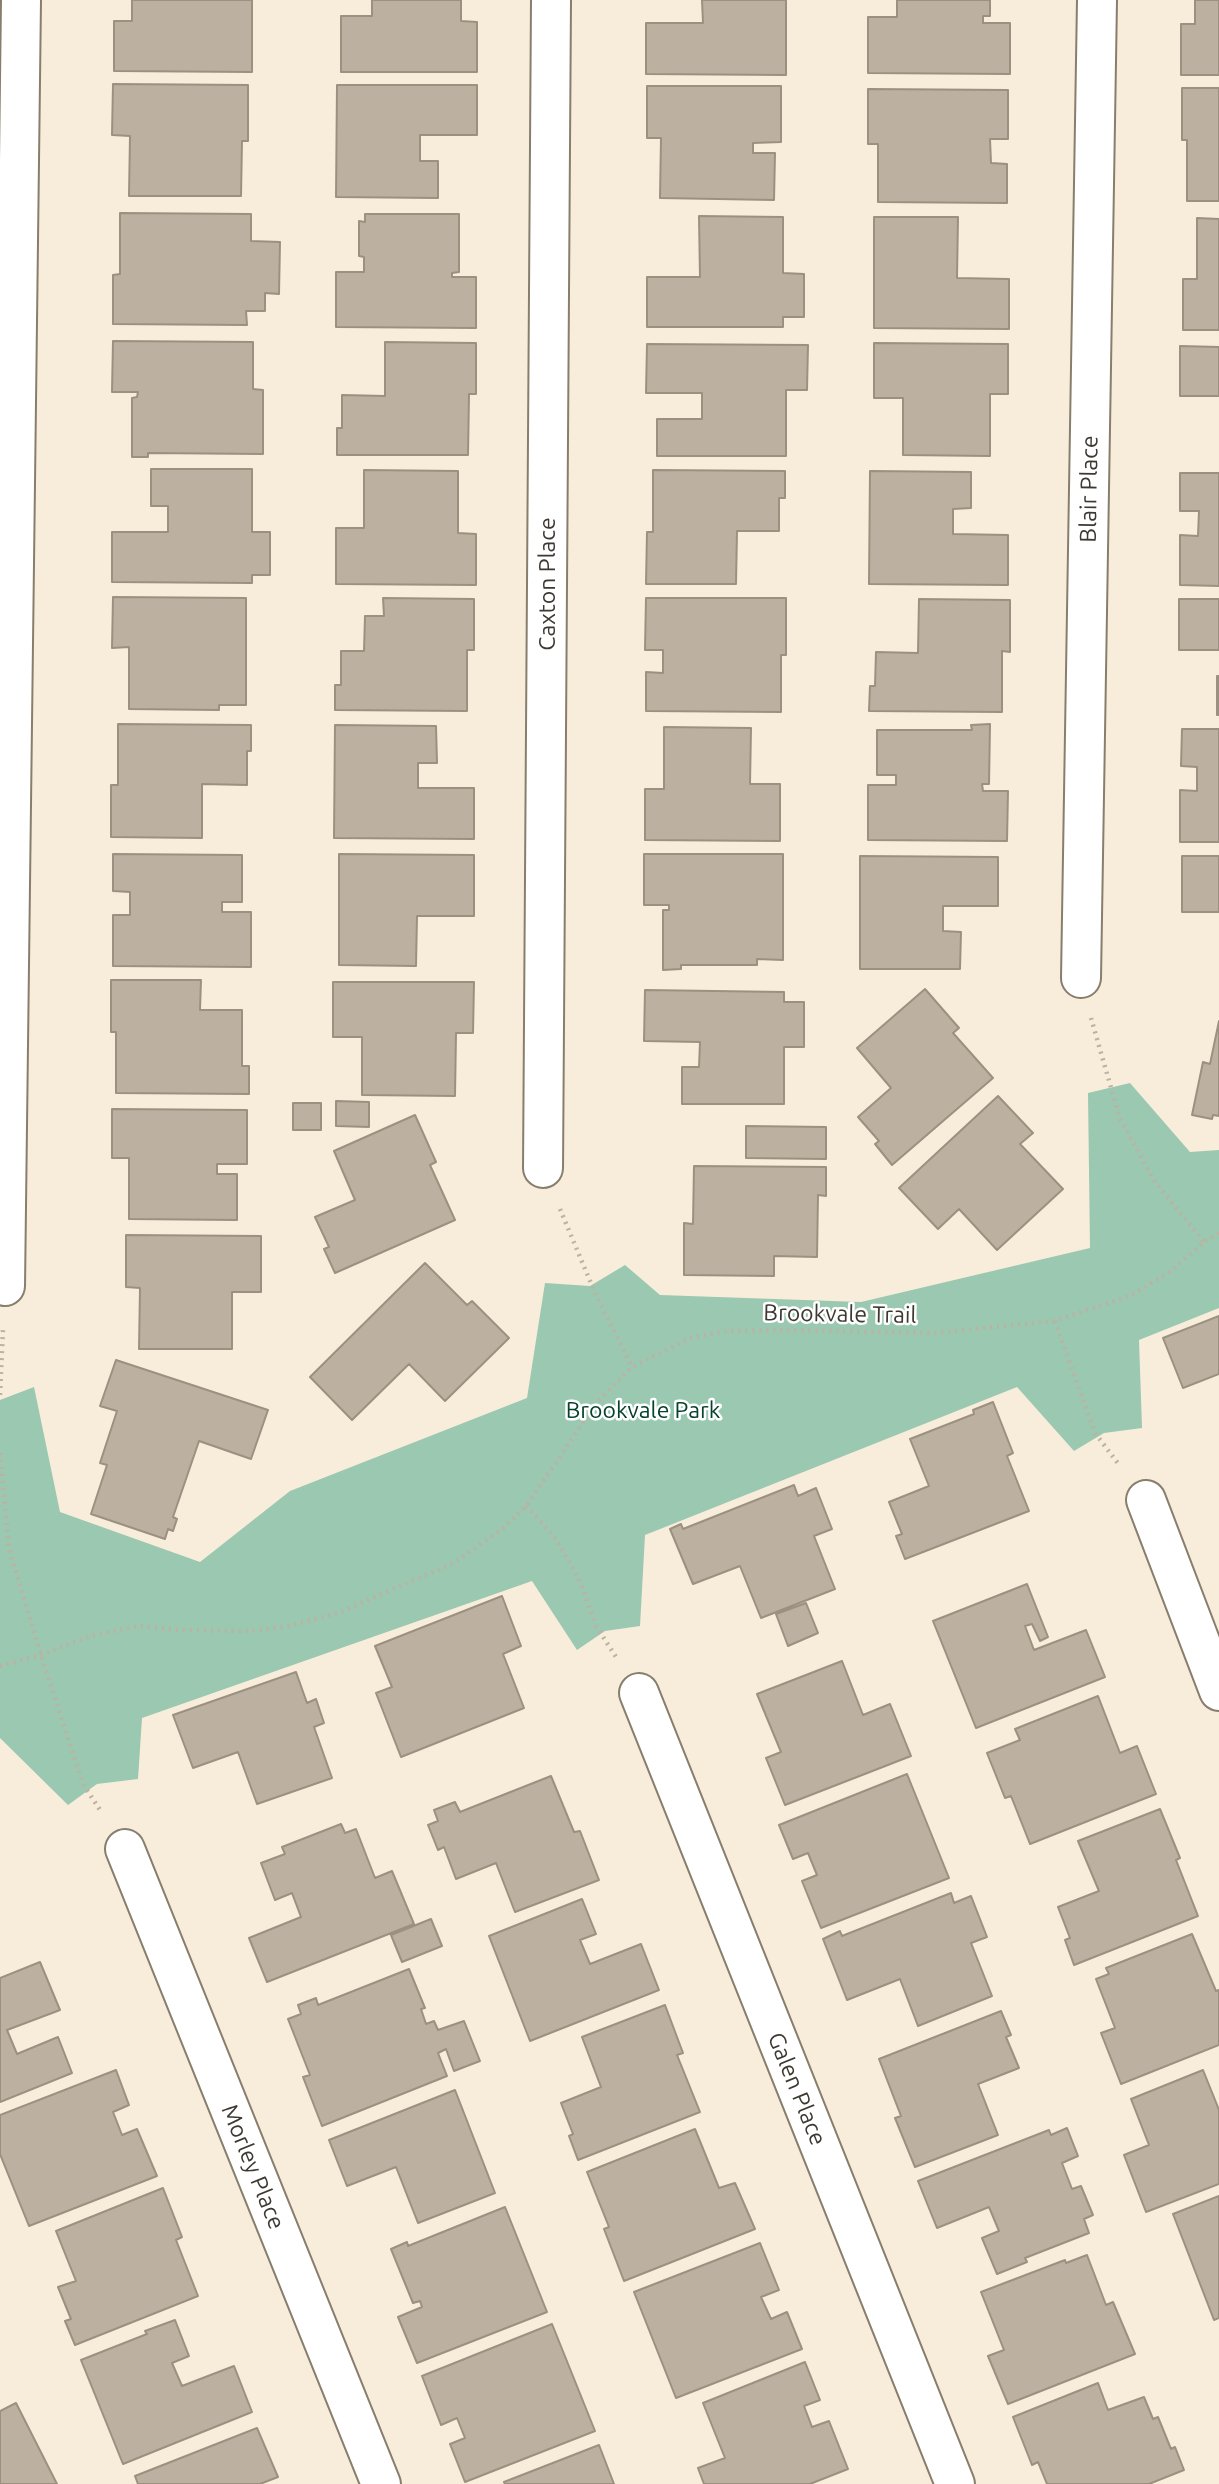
<!DOCTYPE html>
<html>
<head>
<meta charset="utf-8">
<style>
  body { margin:0 }
  canvas { display:block; background:#f8ecda }
</style>
</head>
<body>
<canvas width="1219" height="2484"></canvas>
<script>
const g = document.querySelector('canvas').getContext('2d');
g.lineJoin = 'round';
function fill(path, color) { g.fillStyle = color; g.fill(path, 'evenodd'); }
function trace(path, color, width, dash) { g.strokeStyle = color; g.lineWidth = width; g.lineCap = dash ? 'butt' : 'round'; g.setLineDash(dash || []); g.stroke(path); }
function drawText(font, color, halo, rows, align = 'center') {
  g.font = font + ' Ubuntu,sans-serif'; g.lineWidth = 5; g.setLineDash([]); g.textBaseline = 'middle'; g.strokeStyle = halo; g.fillStyle = color; for (const [text, x, y, turn = 0] of rows) {
    g.save(); g.translate(x, y); g.rotate((+turn || 0) * Math.PI / 180); g.textAlign = isNaN(turn) ? turn : align; if (halo) g.strokeText(text, 0, 0); g.fillText(text, 0, 0); g.restore();
  }
}
const green = new Path2D(`
  M1130,1083l60,69 29,-2v158l-80,32 3,88 -38,5 -30,18 -57,-64 -372,148 -5,91 -35,5 -28,19 -45,-69 -390,137 -4,61 -41,5 -29,21 -68,-67v-338l34,-13 26,125 140,50 90,-71 237,-93 18,-115 45,3 35,-21 35,30 201,7 229,-54 -2,-155z`);
const building = new Path2D(`
  M132,0h120v72l-138,-1v-50h18z
  M372,0h89v21l16,1v50h-136v-56h31z
  M702,0h84v75l-140,-1v-51h57z
  M897,0h93v16h-7v7h27v51l-142,-1v-56h29z
  M1195,0h24v75h-38v-51h14z
  M113,84l135,1v56h-6l-1,55h-112l1,-60 -18,-1z
  M337,85h140v50h-57v26h18v37l-102,-1z
  M647,86h134v56l-28,1v10h22l-1,47 -114,-2 1,-60h-14z
  M1182,88h37v113h-32v-61h-5z
  M868,89l140,1v49h-18l1,24 16,1v39l-129,-1v-58h-10z
  M120,213l131,1v27l29,1 -1,52 -14,-1v18h-19l1,14 -134,-1v-49l7,-1z
  M365,214h94v58l-7,1v4h24v51l-140,-1v-55h28v-15l-5,-1v-35l6,1z
  M699,216l84,1v56l21,1v43h-21v10h-136v-50h53z
  M874,217h84l-1,61 52,1v50l-135,-1z
  M1197,218l22,1v111h-36v-51h14z
  M113,341l140,1v47l10,1v64l-115,-1v4h-16v-59l5,-1 1,-5h-26z
  M385,342l91,1v51h-7l-1,61h-131v-27h5v-33l43,1z
  M874,343l134,1v50h-18v62l-87,-1v-57h-29z
  M647,344l161,1 -1,45h-21v66h-129v-37h45v-26h-56z
  M1180,346l39,1v49h-39z
  M151,469h101v63h18v43h-18v8l-140,-1v-50h56v-26h-17z
  M364,470l94,1v62l18,1v51l-140,-1v-56h28z
  M653,470l132,1v27h-6v33h-42l-1,53h-90l1,-52h6z
  M870,471l101,1v36l-18,1v25l55,1v50l-139,-1z
  M1180,473h39v113l-39,-1v-50l18,1 1,-25h-19z
  M113,597l133,1v107h-27v5l-90,-1v-62l-17,1z
  M383,598l91,1v51h-7v61l-132,-1v-25h6v-34h23l1,-35h19z
  M646,598h140v57h-5v57l-135,-1v-39l17,1v-23h-18z
  M919,599l91,1v52l-8,-1v61l-133,-1 1,-25h5l1,-34 42,1z
  M1179,599h40v51h-40z
  M1217,676h2v39h-2z
  M118,724l133,1v26h-4v34l-45,-1v54l-91,-1v-52h7z
  M990,724l-1,60h-7l1,7h25l-1,50 -139,-1v-55h28v-10h-19v-45h95l-1,-5z
  M335,725l101,1 1,37h-19v25h56v51l-140,-1z
  M664,727l87,1 -1,56h30v57l-135,-1v-51h19z
  M1182,729h37v113h-39v-52l17,1v-24l-16,-1z
  M113,854l129,1v47h-20v10h29v55l-138,-1v-51h17v-23l-17,-1z
  M339,854l135,1v61h-57l-1,50 -77,-1z
  M644,854h139v106l-26,-1v6h-76v4l-18,1v-60h6v-5h-25z
  M860,856l138,1v49h-55v25l18,1 -1,37h-100z
  M1182,856h37v56h-37z
  M111,980h90l-1,30h42v56h7v28l-133,-1v-61h-5z
  M333,982h141l-1,51h-17l-1,63 -93,-1v-58h-29z
  M925,989l34,39 -6,5 40,45 -101,87 -17,-21 4,-3 -21,-24 33,-29 -34,-40z
  M645,990l139,2v10h20v45h-20v57h-102v-37h17l1,-25 -56,-1z
  M1219,1021v95l-6,-1 -1,4 -20,-4 11,-53 7,2z
  M998,1096l35,37 -13,11 43,45 -66,61 -38,-41 -21,20 -39,-41z
  M336,1101l33,1v25l-33,-1z
  M293,1103h28v27h-28z
  M112,1109l135,1v54h-30v10h20v46l-108,-1v-61h-17z
  M415,1115l21,47 -6,3 25,55 -120,53 -11,-24 5,-2 -14,-30 40,-17 -21,-49z
  M746,1126l80,1v32l-80,-1z
  M694,1166l132,1v29l-8,-1 -1,62 -43,-1v20l-90,-1v-52l9,1z
  M126,1235l135,1v56h-29v57h-93l1,-61 -14,-1z
  M425,1263l42,42 5,-4 37,37 -64,63 -36,-37 -57,56 -42,-43z
  M1219,1316v58l-36,14 -20,-50z
  M116,1360l152,50 -17,49 -52,-18 -26,76 4,2 -4,12 -5,-2 -3,10 -74,-25 16,-49 -7,-2 17,-52 -17,-5z
  M993,1402l20,51 -6,3 22,55 -124,48 -9,-23 6,-2 -13,-32 40,-16 -19,-47 64,-25 -1,-4z
  M794,1485l4,11 18,-8 16,41 -18,7 21,53 -74,29 -21,-52 -47,18 -23,-55 11,-5 2,5z
  M1027,1584l21,53 -8,4 -8,-17 -7,2 9,24 52,-20 19,47 -129,51 -43,-107z
  M502,1596l19,50 -18,8 21,54 -123,49 -25,-64 16,-6 -17,-41z
  M806,1603l12,30 -30,13 -12,-32z
  M842,1661l21,54 27,-11 21,52 -126,49 -19,-47 15,-6 -24,-58z
  M296,1672l11,31 9,-4 8,24 -10,4 18,51 -75,26 -19,-52 -45,16 -20,-53z
  M1098,1696l22,57 17,-7 19,48 -126,50 -19,-48 -6,2 -18,-45 33,-13 -5,-11z
  M907,1774l42,104 -128,50 -19,-47 15,-6 -9,-22 -15,6 -14,-34z
  M551,1776l23,56 6,-1 19,49 -84,32 -19,-49 -40,16 -12,-32 -6,3 -10,-25 10,-4 -4,-11 21,-8 5,10z
  M1160,1809l20,49 -4,2 22,56 -124,49 -9,-25 5,-2 -12,-31 41,-16 -21,-50z
  M341,1824l4,9 11,-4 19,49 17,-7 22,53 -147,58 -18,-44 52,-21 -9,-24 -17,7 -14,-37 24,-9 -3,-7z
  M951,1893l3,10 17,-7 16,41 -16,6 21,53 -74,30 -18,-47 -53,21 -24,-61 17,-8 2,5z
  M582,1899l14,35 -16,6 10,24 51,-20 18,46 -129,51 -41,-105z
  M431,1919l11,27 -40,16 -11,-27z
  M1192,1934l24,57 3,-1v55l-98,39 -20,-51 14,-5 -19,-49 13,-5 -3,-6z
  M40,1962l20,48 -53,20 10,24 41,-17 14,36 -72,29v-124z
  M409,1969l16,39 -4,1 5,15 8,-3 4,9 26,-9 16,40 -26,10 -8,-22 -8,4 9,23 -125,50 -19,-49 7,-2 -22,-56 13,-5 -3,-9 18,-7 2,7z
  M665,2005l18,48 -6,2 23,57 -122,48 -9,-24 4,-2 -12,-31 40,-16 -19,-50z
  M1001,2011l10,24 -5,2 13,31 -41,16 20,51 -83,32 -20,-49 6,-2 -22,-57z
  M116,2070l13,35 -16,7 9,23 15,-6 20,47 -128,50 -29,-72v-39z
  M1203,2070l16,40v74l-73,28 -22,-57 25,-10 -18,-46z
  M455,2090l40,103 -77,30 -22,-56 -49,19 -18,-46z
  M1067,2128l11,28 -16,7 10,26 9,-3 12,29 -9,4 5,14 -64,25 2,4 -30,12 -15,-36 17,-7 -10,-24 -52,21 -19,-47 131,-51 2,5z
  M695,2129l24,59 16,-5 20,46 -131,52 -20,-52 5,-2 -22,-55z
  M163,2188l19,49 -6,3 22,56 -123,49 -10,-24 6,-2 -13,-32 18,-6 -20,-50z
  M1219,2196v122l-5,2 -41,-106z
  M505,2207l42,105 -130,51 -19,-46 24,-10 -2,-6 -7,2 -22,-54 16,-7 1,4z
  M760,2243l19,47 -18,7 10,22 16,-7 15,37 -126,49 -42,-106z
  M1087,2255l19,50 7,-3 22,52 -127,50 -20,-48 16,-6 -23,-58 84,-32 1,3z
  M175,2320l14,36 -17,7 10,23 52,-20 18,46 -129,52 -42,-104 66,-26 -2,-3z
  M552,2324l43,107 -130,51 -15,-38 15,-6 -8,-20 -16,7 -19,-49z
  M805,2362l15,38 -16,6 8,21 17,-6 19,48 -38,15h-106l-6,-16 27,-10 -22,-55z
  M1098,2383l10,27 36,-13 9,22 5,-2 13,32 4,-2 9,23 -35,14h-102l-9,-22 -6,3 -19,-48z
  M16,2403l41,81h-57v-73z
  M257,2428l21,49 -18,7h-122l-3,-8z
  M599,2445l15,39h-109l-1,-2z`);
const path = new Path2D(`
  M1091,1018l29,101 35,63 49,60
  M560,1209l35,84 37,74
  M1055,1321l40,112 25,33
  M0,1395l3,-66
  M0,1453l9,96 32,106 42,129 19,29
  M526,1506l28,30 25,43 17,47 20,31
  M0,1666l41,-11 49,-19 48,-10 40,4 71,1 40,-5 49,-13 118,-51 47,-34 23,-22 72,-105 34,-34 58,-29 34,-7 60,-1 148,3 123,-12 77,-26 39,-24 33,-29 15,-9`);
const minor = new Path2D(`
  M1081,978l16,-978
  M543,1168l8,-1168
  M5,1286l16,-1286
  M1146,1500l73,191
  M639,1693l316,791
  M125,1849l256,635`);
const streetNames = [
  ["Blair Place",1089,489,-89],
  ["Caxton Place",547,584,-90],
  ["Brookvale Trail",840,1314,1],
  ["Galen Place",797,2089,68],
  ["Morley Place",253,2167,68]
];
const parkNames = [
  ["Brookvale Park",643,1410]
];
fill(green, '#9bc8b1');
fill(building, '#bcb1a0');
trace(building, '#9c9181', 2);
trace(minor, '#887e6d', 42);
trace(path, '#bbb2a3', 4.5, [2, 5]);
trace(minor, '#fff', 38);
drawText('23px', '#3d3831', '#fff', streetNames);
drawText('23px', '#06422c', '#fff', parkNames);
</script>
</body>
</html>
